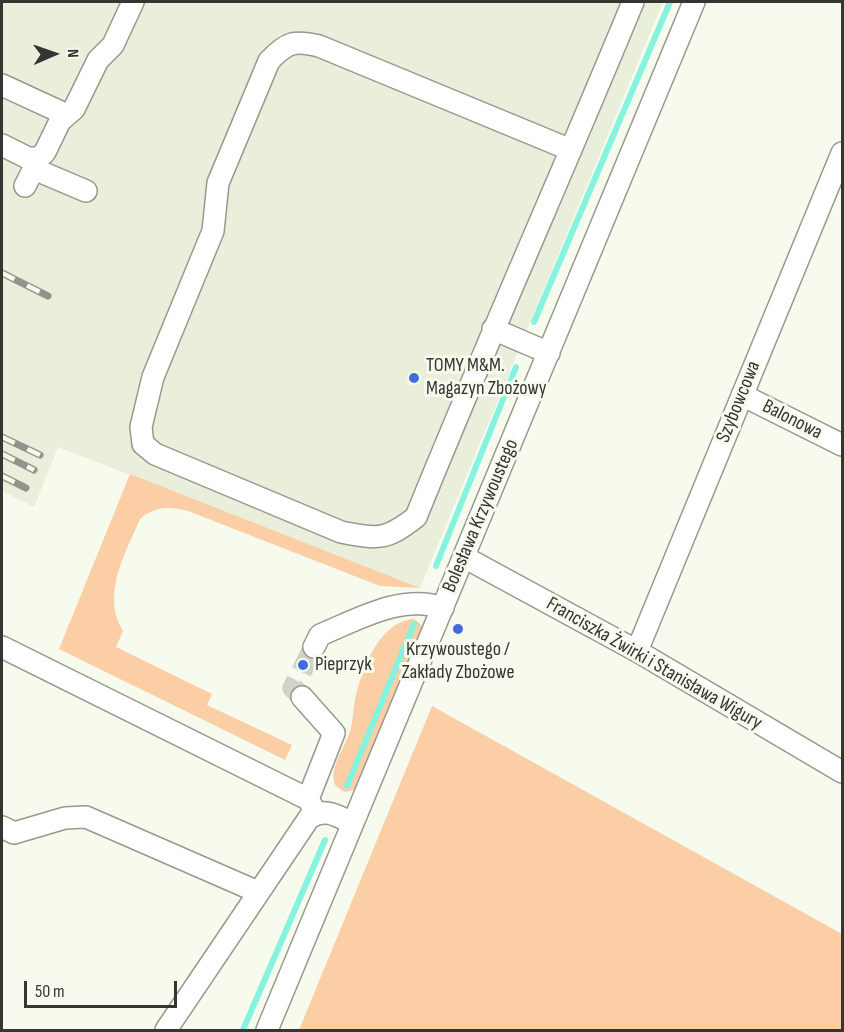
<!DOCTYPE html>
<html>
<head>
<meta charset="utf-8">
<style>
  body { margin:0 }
  #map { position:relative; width:844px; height:1032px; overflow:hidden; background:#f7fbee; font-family:"Sofia Sans Condensed",sans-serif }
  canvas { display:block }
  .frame { position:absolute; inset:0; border:3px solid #353631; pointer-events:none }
  .north { position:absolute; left:24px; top:24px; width:60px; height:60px; -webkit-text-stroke:4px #f7fbee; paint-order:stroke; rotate:88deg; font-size:16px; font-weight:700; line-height:24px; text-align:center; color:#353631 }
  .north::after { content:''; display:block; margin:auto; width:21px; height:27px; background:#353631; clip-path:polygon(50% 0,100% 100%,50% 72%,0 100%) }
  .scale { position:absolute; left:24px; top:981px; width:153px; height:27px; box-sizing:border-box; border:3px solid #353631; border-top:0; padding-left:8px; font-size:18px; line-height:21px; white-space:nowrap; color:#353631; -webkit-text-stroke:4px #f7fbee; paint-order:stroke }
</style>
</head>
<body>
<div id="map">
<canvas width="844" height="1032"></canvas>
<div class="frame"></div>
<div class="north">N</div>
<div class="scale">50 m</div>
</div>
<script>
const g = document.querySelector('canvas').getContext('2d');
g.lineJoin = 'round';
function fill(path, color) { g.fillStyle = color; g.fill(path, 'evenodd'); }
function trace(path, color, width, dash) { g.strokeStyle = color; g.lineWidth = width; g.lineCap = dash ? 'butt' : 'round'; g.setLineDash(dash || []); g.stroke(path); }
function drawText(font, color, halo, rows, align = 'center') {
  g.font = font + ' "Sofia Sans Condensed",sans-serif'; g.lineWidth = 6; g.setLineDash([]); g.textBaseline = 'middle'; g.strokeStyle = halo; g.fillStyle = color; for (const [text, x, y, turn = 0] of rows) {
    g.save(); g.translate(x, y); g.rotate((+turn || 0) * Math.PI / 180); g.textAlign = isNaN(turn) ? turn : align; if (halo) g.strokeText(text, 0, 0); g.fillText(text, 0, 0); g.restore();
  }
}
const built = new Path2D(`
  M2,2h661l-243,586 -362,-141 -24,60 -32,-16z`);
const green = new Path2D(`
  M130,474l290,114 -40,-2 -192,-75c-18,-5 -33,-5 -48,8 -15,35 -39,76 -17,112l-7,16 96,47 -5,11 85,40 -7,15 -226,-111z
  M414,619l10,8 -69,163 -11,2 -9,-7c-7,-18 12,-40 16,-57 2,-9 2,-19 4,-28 6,-29 24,-79 59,-81z
  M432,706l410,228v96h-543z`);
const stream = new Path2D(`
  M534,322l136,-320
  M436,566l80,-199
  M347,786l67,-162
  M243,1030l82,-190`);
const minorTunnel = new Path2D(`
  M302,697l-9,-9 21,-41`);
const minor = new Path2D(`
  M2,85l65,30
  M2,145l26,13h11l6,-6 15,-31 14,-12 24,-49 15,-15 20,-43
  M571,150l-252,-104c-25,-6 -32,-4 -50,15l-51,122 -5,48 -60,146 -12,50 2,17 12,10 186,78c37,7 44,9 75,-15 70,-173 146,-343 217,-515
  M34,169l52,22
  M25,186l14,-28
  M493,329l56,24
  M742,395l100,50
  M464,557l173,94 205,121
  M2,647l306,152 8,14
  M314,647l6,-12c37,-15 82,-42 123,-27
  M637,651l205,-498
  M302,697l32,36 -26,66
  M2,827l12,6 51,-15 21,-1 172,75
  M166,1030l143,-212c16,-11 28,-2 43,5
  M267,1030l427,-1028`);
const rail = new Path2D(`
  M2,273l46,23
  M2,437l38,18
  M2,454l32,16
  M2,476l24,12`);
const markers = [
  [414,378,6,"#436adc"],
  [458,629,6,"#436adc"],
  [303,665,6,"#436adc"]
];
const poiNames = [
  ["TOMY M&M.",426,366],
  ["Magazyn Zbożowy",426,389],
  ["Krzywoustego /",458,650,"center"],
  ["Zakłady Zbożowe",458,673,"center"],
  ["Pieprzyk",315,665]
];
const streetNames = [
  ["Szybowcowa",739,402,-68],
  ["Balonowa",792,420,27],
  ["Bolesława Krzywoustego",481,516,-67],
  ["Franciszka Żwirki i Stanisława Wigury",654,664,30]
];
fill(built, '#e9efdb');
fill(green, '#fccea6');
trace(stream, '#85f3dd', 6);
trace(minorTunnel, '#d0d4c8', 21, [21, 10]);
trace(minor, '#969a8e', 24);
trace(minor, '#fff', 21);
trace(rail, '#92948b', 7);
trace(rail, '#f7fbee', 4.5, [14]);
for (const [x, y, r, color] of markers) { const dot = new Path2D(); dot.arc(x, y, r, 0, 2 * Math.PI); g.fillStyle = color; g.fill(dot); trace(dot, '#f7fbee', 2); }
drawText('20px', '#353631', '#f7fbee', poiNames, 'left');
drawText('20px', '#353631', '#f7fbee', streetNames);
</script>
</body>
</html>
